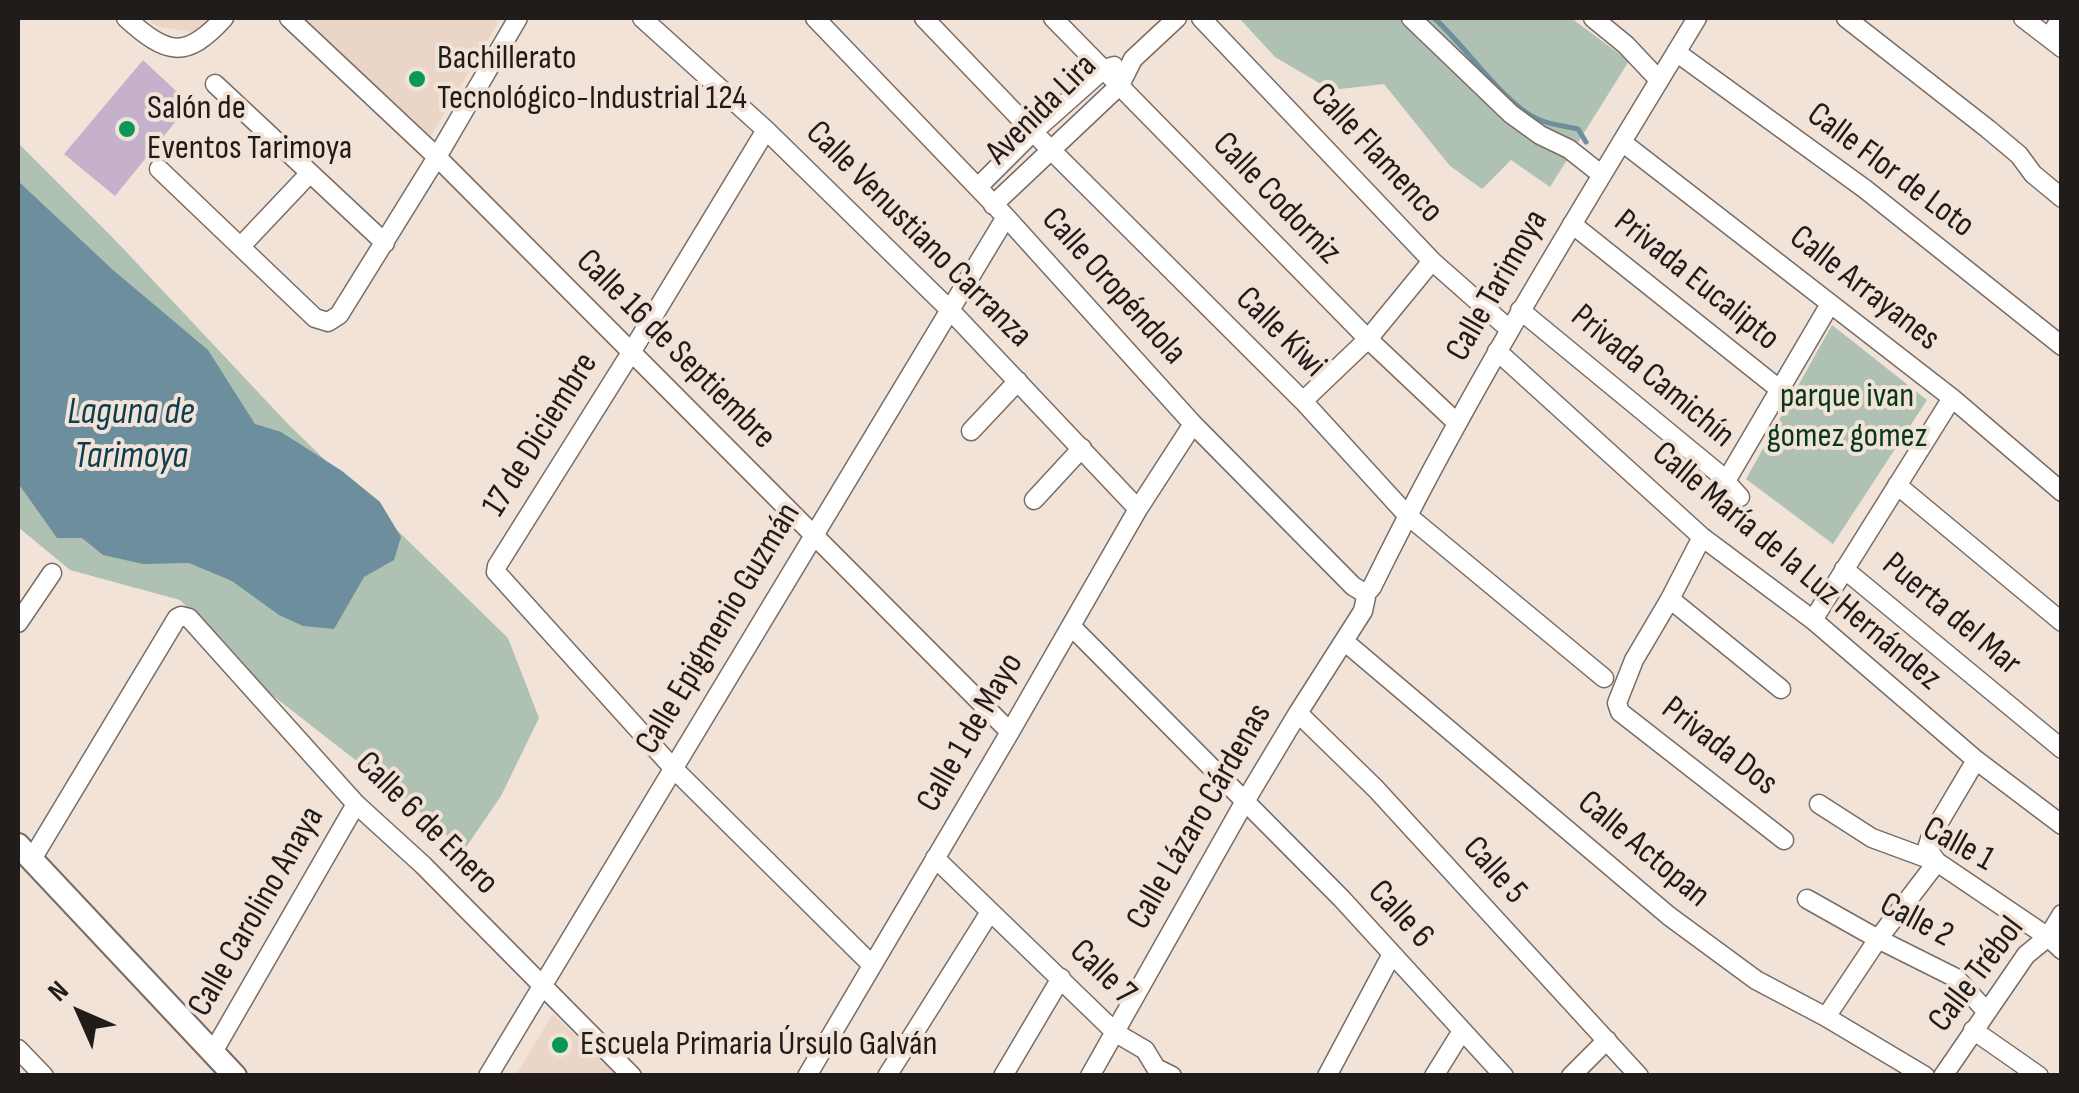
<!DOCTYPE html>
<html>
<head>
<meta charset="utf-8">
<style>
  body { margin:0 }
  #map { position:relative; width:2079px; height:1093px; overflow:hidden; background:#f2e3d9; font-family:"Sofia Sans Condensed",sans-serif }
  canvas { display:block }
  .frame { position:absolute; inset:0; border:20px solid #211c19; pointer-events:none }
  .north { position:absolute; left:30px; top:963px; width:100px; height:100px; -webkit-text-stroke:8px #f2e3d9; paint-order:stroke; rotate:315deg; font-size:28px; font-weight:700; line-height:40px; text-align:center; color:#211c19 }
  .north::after { content:''; display:block; margin:auto; width:35px; height:45px; background:#211c19; clip-path:polygon(50% 0,100% 100%,50% 72%,0 100%) }
</style>
</head>
<body>
<div id="map">
<canvas width="2079" height="1093"></canvas>
<div class="frame"></div>
<div class="north">N</div>
</div>
<script>
const g = document.querySelector('canvas').getContext('2d');
g.lineJoin = 'round';
function fill(path, color) { g.fillStyle = color; g.fill(path, 'evenodd'); }
function trace(path, color, width, dash) { g.strokeStyle = color; g.lineWidth = width; g.lineCap = dash ? 'butt' : 'round'; g.setLineDash(dash || []); g.stroke(path); }
function drawText(font, color, halo, rows, align = 'center') {
  g.font = font + ' "Sofia Sans Condensed",sans-serif'; g.lineWidth = 8; g.setLineDash([]); g.textBaseline = 'middle'; g.strokeStyle = halo; g.fillStyle = color; for (const [text, x, y, turn = 0] of rows) {
    g.save(); g.translate(x, y); g.rotate((+turn || 0) * Math.PI / 180); g.textAlign = isNaN(turn) ? turn : align; if (halo) g.strokeText(text, 0, 0); g.fillText(text, 0, 0); g.restore();
  }
}
const built = new Path2D(`
  M147,18h70l-9,17 -52,-9z
  M301,18h192l5,5 -67,113z
  M553,1014l64,61h-101z`);
const green = new Path2D(`
  M1239,18h332l58,43 -79,126 -39,-27 -29,29 -32,-23 -66,-82 -53,6 -56,-33z
  M18,143l98,98 172,183 220,214 31,80 -38,78 -37,54 -79,-67 -113,-88 -92,-95 -110,-30 -52,-43z
  M1832,325l95,75 -94,144 -87,-65z`);
const water = new Path2D(`
  M18,181l95,89 95,80 47,74 26,8 61,39 38,31 21,35 -7,23 -30,17 -30,52 -31,-3 -24,-11 -47,-34 -43,-18 -46,1 -40,-9 -21,-17h-25l-39,-55z`);
const stream = new Path2D(`
  M1434,18c29,25 73,90 106,102 12,5 25,6 38,9l8,13`);
const building = new Path2D(`
  M143,60l47,44 -75,92 -51,-42z`);
const minor = new Path2D(`
  M126,18c40,36 59,43 98,0
  M289,18l148,139 573,575
  M642,18l124,112 183,179 189,200
  M815,18l191,199 187,207 160,162 13,8 6,-7c96,-197 212,-382 325,-569
  M924,18l109,114 270,269 104,114 197,163
  M1053,18l315,321 88,83
  M1201,18l231,243 77,68
  M1411,18l100,96 29,21 29,14 33,26
  M1593,18l33,27 33,35
  M1846,18l142,111 31,26 14,19 29,24
  M2023,18l39,30
  M2049,38l12,-20
  M1676,52l189,137 197,157
  M215,84l170,159
  M766,130l-134,221 -135,215 -1,6 178,197 198,196
  M1622,142l330,256 110,94
  M159,169l156,149 13,4 11,-7 98,-158 81,-139
  M978,187l55,-55 71,-63 10,-3
  M993,205l127,-120 13,-26 44,-41
  M1572,224l207,165
  M241,246l69,-73
  M1520,310l198,163 22,24
  M1497,351l205,186 111,83 163,140 86,65
  M1303,401l65,-62 64,-78
  M971,431l47,-50
  M1726,481l104,-177
  M1897,485l165,137
  M1034,500l48,-52
  M1702,537l-32,62 -36,61 -17,43 3,9 164,128
  M1844,569l218,180
  M1670,599l111,90
  M1813,620l139,-222
  M18,623l34,-50
  M1071,626l271,273 162,177
  M1344,641l325,275 87,64 70,37 99,59
  M1298,713l78,76 263,287
  M1819,804l53,34 65,24 111,75 14,13
  M935,858l181,175 29,17 11,18 16,8
  M32,859l145,-241 4,-2 8,2 167,186 67,61 209,211
  M1807,899l71,40 78,39 30,33
  M1826,1017l52,-78 59,-77 -10,-14 4,-12 45,-76
  M1973,1030l66,46
  M18,1049l26,27
  M213,1052l143,-248
  M488,1076l518,-859
  M807,1076l203,-344 128,-223 55,-85
  M887,1076l103,-164
  M1003,1076l58,-98
  M1090,1076l154,-273 54,-90 65,-102 3,-14 -2,-3
  M1327,1076l65,-122
  M1434,1076l28,-45
  M1571,1076l36,-36
  M1943,1076l83,-121 22,-18 14,-23`);
const major = new Path2D(`
  M18,845l217,231`);
const markers = [
  [417,79,10,"#0c9757"],
  [127,129,10,"#0c9757"],
  [560,1045,10,"#0c9757"]
];
const poiNames = [
  ["Bachillerato",437,59],
  ["Tecnológico-Industrial 124",437,99],
  ["Salón de",147,109],
  ["Eventos Tarimoya",147,149],
  ["Escuela Primaria Úrsulo Galván",580,1045]
];
const streetNames = [
  ["Avenida Lira",1042,110,-45],
  ["Calle Flamenco",1376,154,47],
  ["Calle Flor de Loto",1890,171,37],
  ["Calle Codorniz",1276,199,46],
  ["Calle Venustiano Carranza",918,235,45],
  ["Privada Eucalipto",1696,281,39],
  ["Calle Tarimoya",1498,286,-60],
  ["Calle Oropéndola",1113,287,48],
  ["Calle Arrayanes",1864,289,38],
  ["Calle Kiwi",1280,333,45],
  ["Calle 16 de Septiembre",675,350,45],
  ["Privada Camichín",1652,377,40],
  ["17 de Diciembre",541,435,-58],
  ["Calle María de la Luz Hernández",1796,567,40],
  ["Puerta del Mar",1951,615,40],
  ["Calle Epigmenio Guzmán",719,629,-59],
  ["Calle 1 de Mayo",971,733,-60],
  ["Privada Dos",1719,747,38],
  ["Calle Lázaro Cárdenas",1200,817,-60],
  ["Calle 6 de Enero",426,824,45],
  ["Calle 1",1958,845,29],
  ["Calle Actopan",1643,850,40],
  ["Calle 5",1494,871,48],
  ["Calle Carolino Anaya",257,912,-60],
  ["Calle 6",1400,915,47],
  ["Calle 2",1916,921,28],
  ["Calle 7",1102,973,44],
  ["Calle Trébol",1977,975,-53]
];
const parkNames = [
  ["parque ivan",1847,397],
  ["gomez gomez",1847,437]
];
const waterNames = [
  ["Laguna de",131,413],
  ["Tarimoya",131,457]
];
fill(built, '#ebd5c7');
fill(green, '#afc1b2');
fill(water, '#6d8e9d');
trace(stream, '#6d8e9d', 5);
fill(building, '#c5b1cc');
trace(minor, '#796c64', 21);
trace(major, '#796c64', 26);
trace(minor, '#fff', 18);
trace(major, '#fff', 22);
for (const [x, y, r, color] of markers) { const dot = new Path2D(); dot.arc(x, y, r, 0, 2 * Math.PI); g.fillStyle = color; g.fill(dot); trace(dot, '#f2e3d9', 4); }
drawText('35px', '#211c19', '#f2e3d9', poiNames, 'left');
drawText('35px', '#211c19', '#f2e3d9', streetNames);
drawText('35px', '#07381a', '#f2e3d9', parkNames);
drawText('italic 38px', '#0d3e50', '#f2e3d9', waterNames);
</script>
</body>
</html>
